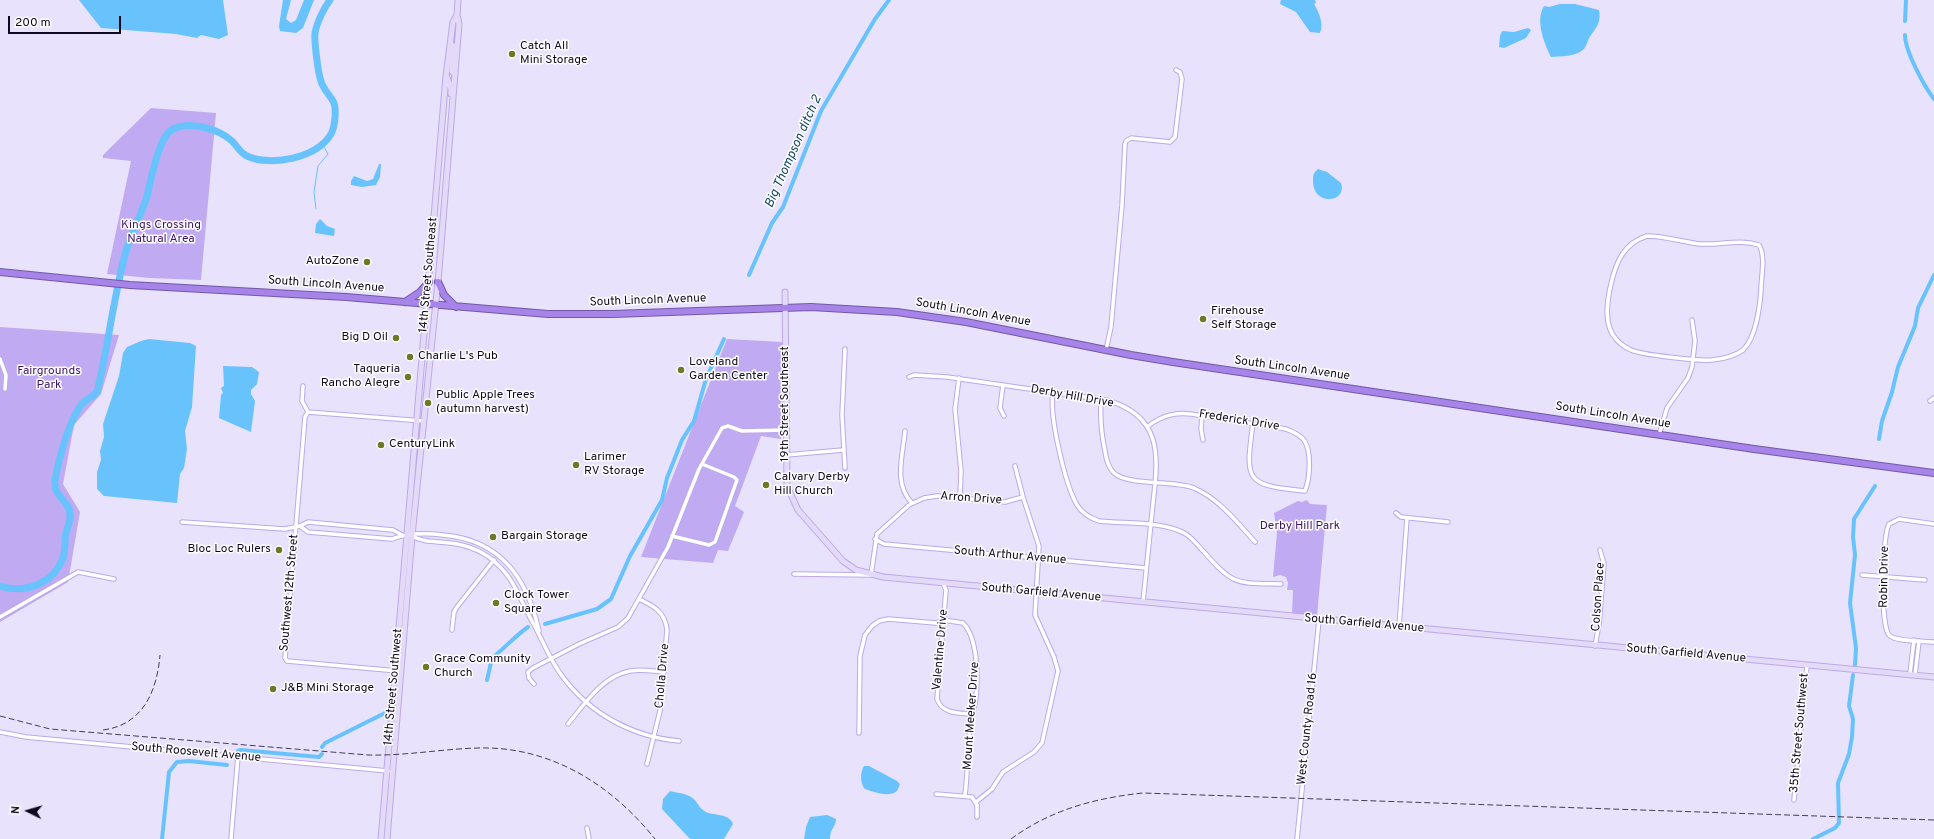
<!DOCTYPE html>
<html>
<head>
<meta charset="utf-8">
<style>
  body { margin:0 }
  #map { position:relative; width:1934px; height:839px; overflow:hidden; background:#e9e2fd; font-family:Overpass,sans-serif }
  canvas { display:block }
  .north { position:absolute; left:8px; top:791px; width:40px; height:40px; -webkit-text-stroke:3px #fff; paint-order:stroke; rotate:275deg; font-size:11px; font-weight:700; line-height:16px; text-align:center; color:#11091f }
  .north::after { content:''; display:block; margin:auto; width:14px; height:18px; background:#11091f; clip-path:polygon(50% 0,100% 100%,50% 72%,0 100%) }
  .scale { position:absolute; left:8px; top:16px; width:113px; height:18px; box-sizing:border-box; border:2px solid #11091f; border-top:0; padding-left:5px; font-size:12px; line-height:14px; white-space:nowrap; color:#11091f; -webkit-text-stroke:3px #fff; paint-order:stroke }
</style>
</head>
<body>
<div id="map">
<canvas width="1934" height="839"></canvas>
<div class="north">N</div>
<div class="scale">200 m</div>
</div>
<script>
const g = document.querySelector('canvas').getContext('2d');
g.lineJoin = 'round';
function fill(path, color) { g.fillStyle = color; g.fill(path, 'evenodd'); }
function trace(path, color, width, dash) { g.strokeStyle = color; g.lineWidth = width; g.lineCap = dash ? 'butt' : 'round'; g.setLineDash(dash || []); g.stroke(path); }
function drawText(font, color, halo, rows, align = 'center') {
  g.font = font + ' Overpass,sans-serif'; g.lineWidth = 3; g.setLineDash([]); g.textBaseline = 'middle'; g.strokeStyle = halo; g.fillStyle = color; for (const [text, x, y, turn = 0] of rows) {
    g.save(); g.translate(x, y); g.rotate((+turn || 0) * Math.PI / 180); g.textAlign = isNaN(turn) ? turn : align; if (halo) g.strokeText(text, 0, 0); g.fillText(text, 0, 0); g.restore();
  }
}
const green = new Path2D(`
  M151,108l65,5 -15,167 -51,-2 -43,-4 24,-113 -28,-3v-3z
  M0,327l119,8 -18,59 -27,31 -11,59 17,28 -12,70 -68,40z
  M727,339l55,3 -1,97 -20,-3 -26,70 9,6 -16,39 -10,-1 -5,13 -72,-6z
  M1307,500l3,4 17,1 -10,111 -25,-2 1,-24h-6l1,-7 -2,-6 -6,-2 -7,2 4,-44 -3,-20 24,-12 4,1z`);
const water = new Path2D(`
  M79,0h144l5,35 -9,4 -18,-4 -4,3 -21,-4 -75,-6z
  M283,0h8l-5,19 5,4 5,-3 8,-20h10l-11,28 -7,5 -16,-2 -1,-5z
  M1281,0h34l1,3 -2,1c5,8 10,20 6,29l-10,-1 -14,-20 -16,-8z
  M1560,4h15l24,6c2,11 -1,16 -8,25 -3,4 -4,10 -7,14 -8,8 -23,7 -33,8 -7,-14 -16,-37 -7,-51l5,1z
  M1528,28l3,2 -5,8 -22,10 -5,-1 1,-11 2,-5 12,1z
  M379,164h2l-1,13 -4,8 -14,2 -11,-2v-4l3,-5 13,5 6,-2z
  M1318,169l9,3 14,11c7,20 -29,24 -28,-3 0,-5 1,-8 5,-11z
  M320,219l7,7 8,3 -1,7 -19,-3 1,-9z
  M149,339l41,4 6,3 -4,61 -7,24 2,18 -3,19 -4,6 -3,29 -73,-7 -7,-7v-17l4,-12 -1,-9 4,-14 -1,-13 16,-48 4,-23 4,-6 14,-6z
  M223,366l29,1 7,5 -2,12 -6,6v4l4,7 -4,31 -32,-14 2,-23 2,-2 -2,-5 3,-2z
  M864,766h5l28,15 3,3 -3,7c-8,7 -23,1 -32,-2 -5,-5 -5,-17 -1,-23z
  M670,791c7,2 15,2 21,6 7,4 7,11 15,15 9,4 23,1 27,12l-9,15h-34l-28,-30 1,-10z
  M827,815l9,4c0,8 -6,9 -6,20h-26l2,-12 4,-10z`);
const stream = new Path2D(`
  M316,209l-2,-17 4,-26 10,-12 -6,-10`);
const canal = new Path2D(`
  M1905,21l1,-21
  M1905,35c0,16 19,51 29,64
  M749,275l23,-52 11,-16 38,-96 54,-92 14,-19
  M1879,439l3,-18 10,-29 6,-25 17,-41 3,-18 16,-33
  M545,624l52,-15 14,-10 19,-43 32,-56 5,-22 15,-38 12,-19 12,-42 18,-40
  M1855,665l1,-17 -6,-45 5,-48 -2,-18 1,-18 21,-33
  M487,680l5,-22c13,-10 23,-22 36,-31
  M322,747l3,-4 60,-30
  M238,751l3,-1 78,7 3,-3
  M162,839l7,-67 8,-10 12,-1 38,4
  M1813,839l22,-11 4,-5 -1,-40 11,-29 3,-17 1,-18 -4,-13 4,-31`);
const river = new Path2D(`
  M0,586c25,8 53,-2 63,-28 3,-9 1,-18 3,-26 2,-6 5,-12 4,-18 -1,-15 -17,-16 -15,-34 4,-23 13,-56 26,-75 5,-6 12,-8 16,-13 11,-45 16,-92 28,-137 5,-20 16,-39 22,-59 4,-16 11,-55 23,-65 16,-12 49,-2 62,10 5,5 8,12 15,15 24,11 70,2 84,-22 4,-7 6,-26 2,-33 -4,-7 -10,-12 -12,-20 -3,-8 -7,-41 -6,-48 2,-11 9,-25 15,-33`);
const street = new Path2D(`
  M1647,236c18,0 35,6 53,8 20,1 40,-5 59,1 7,11 2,32 2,45 -1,16 -5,48 -18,60 -8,6 -21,9 -31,10 -14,1 -70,-5 -81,-10 -5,-2 -12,-7 -15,-11 -13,-14 -9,-38 -5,-55 5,-22 13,-41 36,-48z
  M845,349l-3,66 3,53
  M1106,350l5,-23 11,-122 3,-61 1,-3 5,-3 39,4 5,-5 7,-58 -2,-7 -4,-2
  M0,359l6,16 -1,14
  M909,377l5,-2 33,2 159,23c62,17 51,63 46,113 -3,30 -6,59 -9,89
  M959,378l-4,31 6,62 -1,27
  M1003,385l-3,23 4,8
  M303,386l-1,15 6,11
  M1053,393c-4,23 12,91 24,112 5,8 13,13 22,16 26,3 63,0 85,12 8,4 14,13 20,19 30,34 32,31 77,32
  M1101,400c-1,18 0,33 4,51 1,8 3,16 9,22 14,13 59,7 80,15 25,11 43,34 61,54
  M1930,401l4,-3
  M308,412l-3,5 -20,241 2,3 111,10
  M308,412l115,9
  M1202,416l-1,13 2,11
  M1147,427c17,-14 34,-16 55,-11l79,12c7,1 18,6 23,12 8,12 6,38 1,51 -60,-6 -60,-9 -52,-68
  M905,431c-2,24 -12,53 7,72
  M1659,435l8,-27 21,-30 4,-11 3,-26 -3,-21
  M786,455l57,-5
  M1396,513l5,4 47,5
  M182,522l103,7 15,-3 8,-4 85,8 9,5
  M1934,524l-35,-5 -10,5c-7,13 -9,100 0,111 6,7 36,6 45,7
  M300,526l8,6 84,7c16,-6 34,-6 51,-4 58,5 84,43 96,96
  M412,536c12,7 25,5 38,7 17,2 35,9 47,21 18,16 24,38 36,59 10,18 17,37 29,53 28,38 71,61 117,65
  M672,536l37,9 6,-3 22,-62 -3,-3 -32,-13
  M875,539l9,5 262,24
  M794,574l77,1 6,-41 32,-29 15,-7 13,-2 68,6 18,-5
  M1862,575l63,5
  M943,583l3,7 -9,109c5,15 22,14 35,15
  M639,599c15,7 26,13 28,31l-7,81 -13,53
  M0,617l78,-45 36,7
  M1399,627l8,-109
  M452,630l2,-18 3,-5 37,-47
  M1595,646l4,-22 5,-60 -4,-14
  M1910,674l4,-34
  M1915,675l4,-34
  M534,684l-5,-6 -1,-6 5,-4 46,-24 39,-17 10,-9 40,-71 31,-78 23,-41 6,-2 14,5 44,-1
  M568,724c16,-19 34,-48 62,-53 11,-2 22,0 34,1
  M0,732l26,5 362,34
  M859,733l1,-77 5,-21 7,-9 7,-5 9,-2 48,4 8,-3 19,3c15,15 15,54 13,74 -1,10 -5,20 -6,31 -3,22 -2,45 -5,67
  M936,794l36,3 5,8v12
  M1794,800l13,-134
  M976,802l16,-13 11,-17 31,-20 8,-9 16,-72 -4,-14 -19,-42 4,-69 -16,-49 -8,-31
  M587,828l2,11
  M231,839l7,-83
  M1297,839l22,-219`);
const secondary = new Path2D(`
  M451,44l3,3 -2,24 3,4
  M447,77l4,12v5
  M785,292l2,194 11,24 45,51 13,9 27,7 1051,100
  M381,839l65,-763 7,-54 4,-7
  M387,839l25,-303 26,-254 21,-258 -2,-9 1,-15`);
const highway = new Path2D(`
  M0,272l130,13 216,12 202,17h65l198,-7 86,5 69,10 165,33 42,7 581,87 180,24
  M438,282l6,13 12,12
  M405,302l15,-10 9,-10`);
const rail = new Path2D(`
  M0,716l50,13 318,26c37,1 73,-6 110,-7 72,-2 133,36 177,91
  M103,730c40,-5 54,-39 57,-75
  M1011,839c39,-29 84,-41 132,-46l791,27`);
const markers = [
  [512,54,4,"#6c7a26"],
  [367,262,4,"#6c7a26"],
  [1203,319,4,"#6c7a26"],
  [396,338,4,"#6c7a26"],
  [410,357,4,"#6c7a26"],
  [681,370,4,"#6c7a26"],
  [408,377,4,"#6c7a26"],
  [428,403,4,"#6c7a26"],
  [381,445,4,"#6c7a26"],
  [576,465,4,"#6c7a26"],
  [766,485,4,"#6c7a26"],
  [493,537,4,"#6c7a26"],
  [279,550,4,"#6c7a26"],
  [496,603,4,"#6c7a26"],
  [426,667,4,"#6c7a26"],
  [273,689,4,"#6c7a26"]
];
const poiNames = [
  ["Catch All",520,47],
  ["Mini Storage",520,61],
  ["AutoZone",359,262,"right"],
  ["Firehouse",1211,312],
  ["Self Storage",1211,326],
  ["Big D Oil",388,338,"right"],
  ["Charlie L's Pub",418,357],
  ["Loveland",689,363],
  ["Garden Center",689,377],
  ["Taqueria",400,370,"right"],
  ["Rancho Alegre",400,384,"right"],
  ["Public Apple Trees",436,396],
  ["(autumn harvest)",436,410],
  ["CenturyLink",389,445],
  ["Larimer",584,458],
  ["RV Storage",584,472],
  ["Calvary Derby",774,478],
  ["Hill Church",774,492],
  ["Bargain Storage",501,537],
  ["Bloc Loc Rulers",271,550,"right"],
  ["Clock Tower",504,596],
  ["Square",504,610],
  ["Grace Community",434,660],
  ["Church",434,674],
  ["J&B Mini Storage",281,689]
];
const parkNames = [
  ["Kings Crossing",161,226],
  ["Natural Area",161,240],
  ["Fairgrounds",49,372],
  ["Park",49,386],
  ["Derby Hill Park",1300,527]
];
const streetNames = [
  ["14th Street Southeast",429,275,-85],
  ["South Lincoln Avenue",326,285,4],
  ["South Lincoln Avenue",648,301,-2],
  ["South Lincoln Avenue",973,313,10],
  ["South Lincoln Avenue",1292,369,8],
  ["Derby Hill Drive",1072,397,10],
  ["19th Street Southeast",786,404,-90],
  ["South Lincoln Avenue",1613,416,9],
  ["Frederick Drive",1239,421,9],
  ["Arron Drive",971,499,4],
  ["South Arthur Avenue",1010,556,5],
  ["Robin Drive",1885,577,-89],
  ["Southwest 12th Street",290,593,-85],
  ["South Garfield Avenue",1041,593,5],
  ["Colson Place",1599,597,-86],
  ["South Garfield Avenue",1364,624,5],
  ["Valentine Drive",941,650,-85],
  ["South Garfield Avenue",1686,654,5],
  ["Cholla Drive",663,676,-85],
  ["14th Street Southwest",394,687,-85],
  ["Mount Meeker Drive",972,716,-86],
  ["West County Road 16",1308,729,-84],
  ["35th Street Southwest",1800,733,-85],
  ["South Roosevelt Avenue",196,753,5]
];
const waterNames = [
  ["Big Thompson ditch 2",794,152,-66]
];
fill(green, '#c0aaf1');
fill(water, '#68c3fc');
trace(stream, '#68c3fc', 1);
trace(canal, '#68c3fc', 4);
trace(river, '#68c3fc', 7);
trace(street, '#bca9ea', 5.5);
trace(secondary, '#bca9ea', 7);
trace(highway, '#7259a2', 8);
trace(street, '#fff', 3.5);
trace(secondary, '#e4daf8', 5);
trace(highway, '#a684e9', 6);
trace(rail, '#443c53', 1, [6, 3]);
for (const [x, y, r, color] of markers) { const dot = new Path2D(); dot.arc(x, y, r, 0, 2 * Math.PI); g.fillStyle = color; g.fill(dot); trace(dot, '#fff', 1.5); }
drawText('12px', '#11091f', '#fff', poiNames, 'left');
drawText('12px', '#3c136d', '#fff', parkNames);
drawText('12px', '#11091f', '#fff', streetNames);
drawText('italic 13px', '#164865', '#fff', waterNames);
</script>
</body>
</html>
